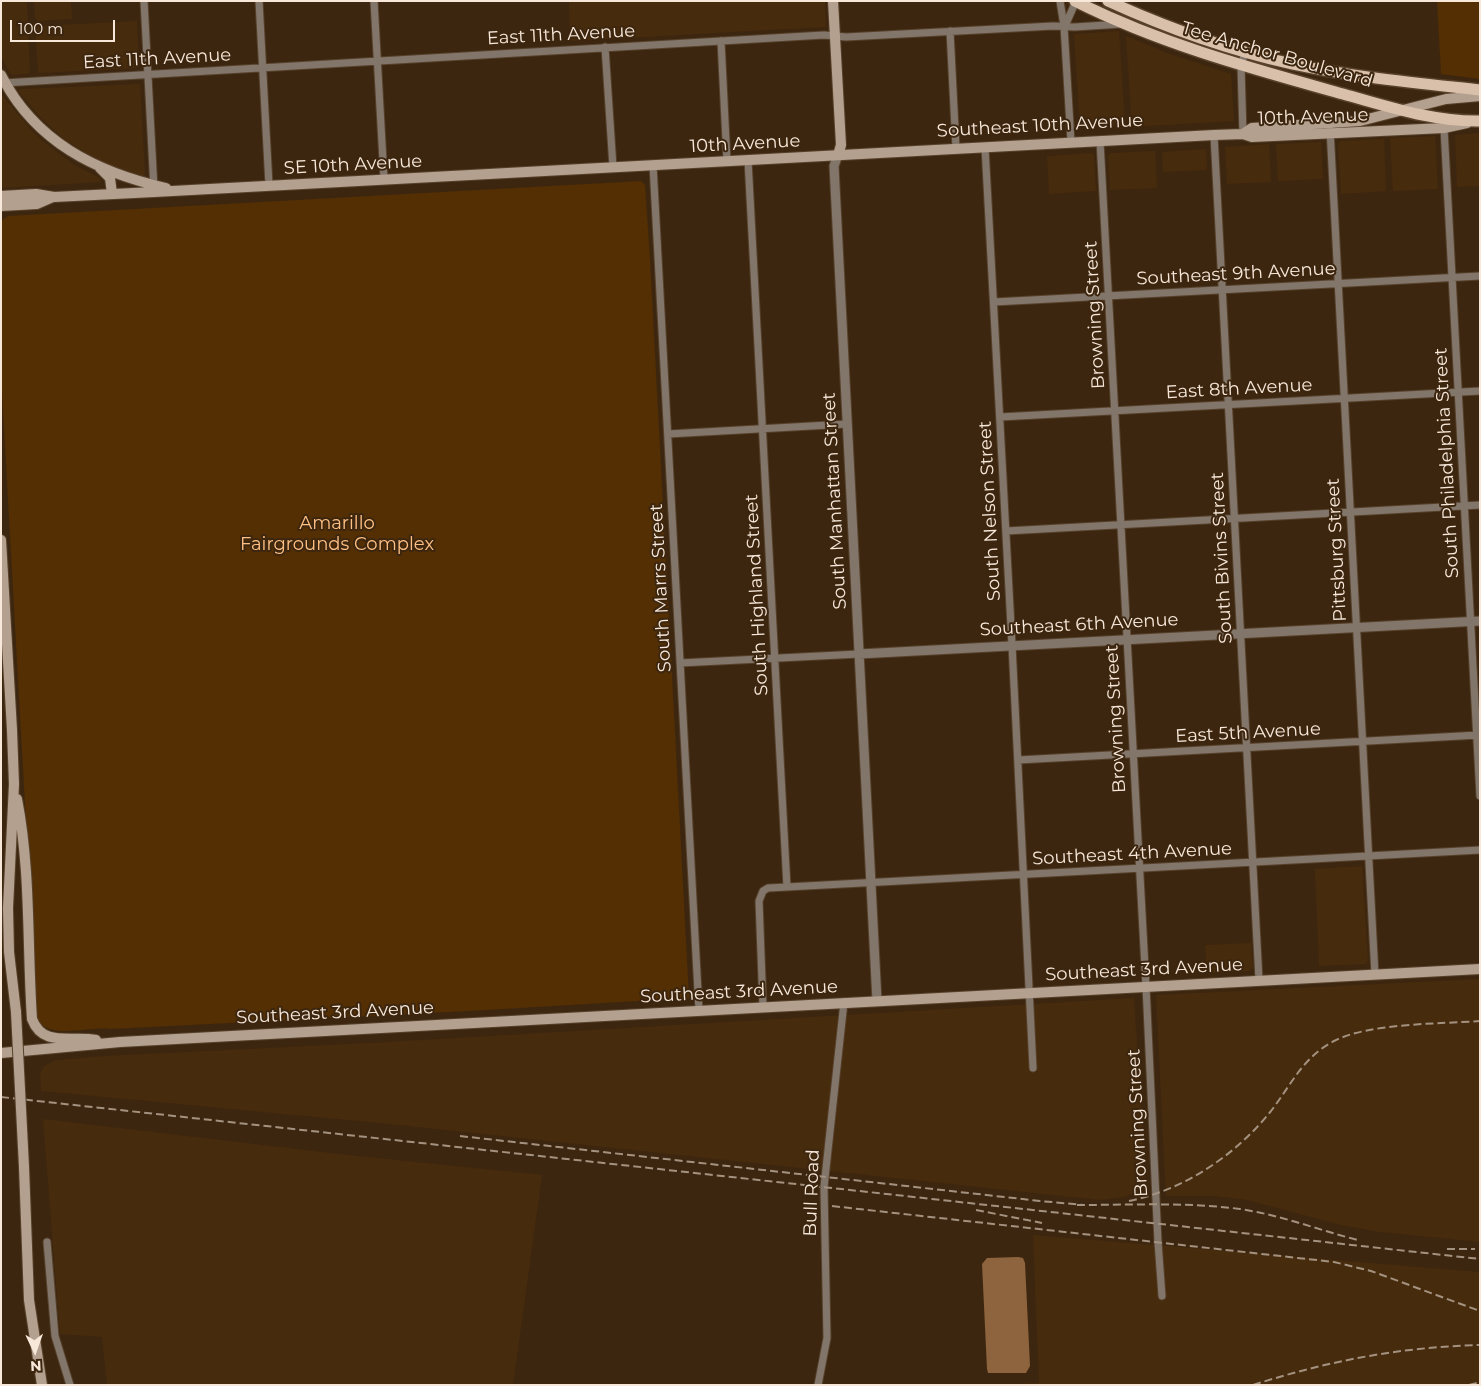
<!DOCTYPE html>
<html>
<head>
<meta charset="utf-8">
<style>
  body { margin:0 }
  #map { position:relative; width:1481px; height:1386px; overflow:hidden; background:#3d260f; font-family:Montserrat,sans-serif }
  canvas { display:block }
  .frame { position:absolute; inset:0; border:2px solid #f7e8da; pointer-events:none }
  .north { position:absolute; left:10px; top:1326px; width:50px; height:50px; -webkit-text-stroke:4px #3d260f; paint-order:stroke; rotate:177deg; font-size:14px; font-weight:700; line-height:20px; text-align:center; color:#f7e8da }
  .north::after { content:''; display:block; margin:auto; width:18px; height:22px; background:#f7e8da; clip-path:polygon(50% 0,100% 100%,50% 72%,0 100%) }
  .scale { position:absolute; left:10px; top:20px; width:105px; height:22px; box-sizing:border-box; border:2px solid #f7e8da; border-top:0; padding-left:6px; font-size:15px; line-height:18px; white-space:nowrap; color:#f7e8da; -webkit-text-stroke:4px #3d260f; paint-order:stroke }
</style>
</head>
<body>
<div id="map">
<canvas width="1481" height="1386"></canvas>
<div class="frame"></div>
<div class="north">N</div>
<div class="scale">100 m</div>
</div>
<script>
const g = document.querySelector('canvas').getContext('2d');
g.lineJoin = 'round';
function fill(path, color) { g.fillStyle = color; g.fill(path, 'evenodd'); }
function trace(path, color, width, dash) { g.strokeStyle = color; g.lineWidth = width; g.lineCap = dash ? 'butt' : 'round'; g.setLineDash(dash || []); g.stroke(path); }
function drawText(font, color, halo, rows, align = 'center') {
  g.font = font + ' Montserrat,sans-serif'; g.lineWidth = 4; g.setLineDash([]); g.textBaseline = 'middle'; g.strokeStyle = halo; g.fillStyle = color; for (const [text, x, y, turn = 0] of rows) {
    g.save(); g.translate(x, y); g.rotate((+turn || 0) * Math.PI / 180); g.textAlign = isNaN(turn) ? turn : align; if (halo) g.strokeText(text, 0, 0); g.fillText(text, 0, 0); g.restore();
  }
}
const built = new Path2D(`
  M1,1h26l3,71 -2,2 -16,1 -2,-2 -9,-16z
  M34,1h37l1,18 -34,2 -3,-3z
  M569,1h256l1,26 -256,14z
  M137,21l2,45 -3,2 -96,5 -2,-1 -3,-44 3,-2z
  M1119,31l6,93 -45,2 -6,-92z
  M1126,36l41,17 64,21 3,47 -102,6z
  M140,84l5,90 -1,3 -43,-15 -38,-24 -21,-19 -24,-28 3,-2z
  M1,94l31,37 13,12 31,23 24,12 1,3 -1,1 -99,6z
  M1480,133v53l-23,1 -2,-52z
  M1435,136l3,53 -45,2 -3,-53z
  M1384,139l2,52 -45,3 -3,-50 3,-3z
  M1321,142l2,37 -45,2 -2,-37z
  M1269,144l2,38 -44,2 -2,-37z
  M1206,149l1,21 -44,2 -1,-20z
  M1155,151l2,37 -47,2 -2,-34 2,-3z
  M1092,153l2,2 2,36 -47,3 -2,-38z
  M1362,866l6,95 -2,3 -47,2 -4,-97z
  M1251,943l2,25 -4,3 -42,2 -2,-28z
  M1479,979l1,263 -100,-10 -39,-7 -94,-25 -33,-4h-48l-10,-201z
  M1134,998l12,189 -22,10 -24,3 -710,-76 -349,-33 -1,-17 4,-8 12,-6 49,-4 283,-14z
  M43,1119l296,35 203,21 -29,210h-406l-5,-48 -42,-3z
  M1033,1235l447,37v113h-487l46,-2z`);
const green = new Path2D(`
  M1437,1h43v78l-39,-5z
  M641,181l4,4 5,74 39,739 -220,13 -359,18c-22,-3 -58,11 -73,-9l-36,-646v-153l7,-5z`);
const water = new Path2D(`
  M1018,1257l5,1 2,5 5,103 -4,7h-38l-1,-4 -5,-105 5,-6z`);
const minor = new Path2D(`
  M144,1l10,188
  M259,1l10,184
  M374,1l10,178
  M1060,1l4,25 7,116
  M1065,26l11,-25
  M950,31l6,117
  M721,41l6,120
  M605,47l8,120
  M3,83l821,-48 22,2 207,-11 22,1 47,-3
  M1444,128l36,668
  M1330,129l45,846
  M1243,134l-2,-68 4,-14
  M1214,135l45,845
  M1100,141l46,845 12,256 4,54
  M985,147l27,498 21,423
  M748,160l39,727 -19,1 -5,3 -4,10 4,106
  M653,165l46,845
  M994,302l486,-26
  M1000,417l480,-26
  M668,434l179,-10
  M1006,531l474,-26
  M680,663l179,-9
  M1018,760l461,-25
  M787,887l693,-37
  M47,1242l8,94 15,49
  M818,1385l9,-47 -3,-151 20,-185`);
const tertiary = new Path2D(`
  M838,155l-4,11 43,835
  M859,654l621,-33`);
const secondary = new Path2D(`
  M833,1l8,144 -3,10
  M1,75c34,67 95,97 165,113
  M1243,134l9,-6 108,-7 86,-22 34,-3
  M100,168l10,10 2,16
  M1,196l35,-2 18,3 100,-5 1060,-57 29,-1 9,3 192,-9 23,-5
  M1,206l36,-2 16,-7
  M1,540l11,190 2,54 -6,124 1,44 7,60
  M17,799c14,72 10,147 15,220 11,29 39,16 64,21
  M1,1053l119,-11 1360,-73
  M24,1167l5,133 13,85`);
const primary = new Path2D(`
  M1075,1c86,43 175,67 268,93 44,12 90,28 137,27
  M1108,1c59,27 121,49 184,63 61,13 125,19 188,26`);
const rail = new Path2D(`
  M1,1097l1479,162
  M460,1136l580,65 44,4
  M1129,1201c55,-11 107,-46 142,-90 20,-26 32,-54 63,-70 35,-18 105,-17 146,-20
  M1077,1205c54,0 110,-3 163,4 41,6 78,21 118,31
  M832,1206l502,56 37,9 109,40
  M976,1210l66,13
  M1447,1249h28
  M1253,1385c75,-24 147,-38 227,-40
  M1469,1385l11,-3`);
const secondaryBridge = new Path2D(`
  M16,1012l8,155`);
const streetNames = [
  ["East 11th Avenue",561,35,-3],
  ["Tee Anchor Boulevard",1277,55,16],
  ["East 11th Avenue",157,59,-3],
  ["10th Avenue",1313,117,-2],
  ["Southeast 10th Avenue",1040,126,-3],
  ["10th Avenue",745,144,-3],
  ["SE 10th Avenue",353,165,-3],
  ["Southeast 9th Avenue",1236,274,-3],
  ["Browning Street",1095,315,-93],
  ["East 8th Avenue",1239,389,-3],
  ["South Philadelphia Street",1447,463,-93],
  ["South Manhattan Street",835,501,-93],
  ["South Nelson Street",990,511,-93],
  ["Pittsburg Street",1337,550,-93],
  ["South Bivins Street",1222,558,-93],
  ["South Marrs Street",661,588,-93],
  ["South Highland Street",757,595,-93],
  ["Southeast 6th Avenue",1079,625,-3],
  ["Browning Street",1116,719,-93],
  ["East 5th Avenue",1248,733,-3],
  ["Southeast 4th Avenue",1132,854,-3],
  ["Southeast 3rd Avenue",1144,970,-3],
  ["Southeast 3rd Avenue",739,992,-3],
  ["Southeast 3rd Avenue",335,1013,-3],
  ["Browning Street",1138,1123,-93],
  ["Bull Road",812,1193,-88]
];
const parkNames = [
  ["Amarillo",337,524],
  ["Fairgrounds Complex",337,545]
];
fill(built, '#472b0d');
fill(green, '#532f03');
fill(water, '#8d643d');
trace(minor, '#57412b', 9);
trace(tertiary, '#57412b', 11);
trace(secondary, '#57412b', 12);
trace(primary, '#57412b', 14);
trace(minor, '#82766b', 7);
trace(tertiary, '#82766b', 9);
trace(secondary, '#b3a08f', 10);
trace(primary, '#d9c0aa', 11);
trace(rail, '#a49280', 2, [8, 4]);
trace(secondaryBridge, '#57412b', 12, []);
trace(secondaryBridge, '#b3a08f', 10);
drawText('18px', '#f7e8da', '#3d260f', streetNames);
drawText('18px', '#ffc084', '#3d260f', parkNames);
</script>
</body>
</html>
